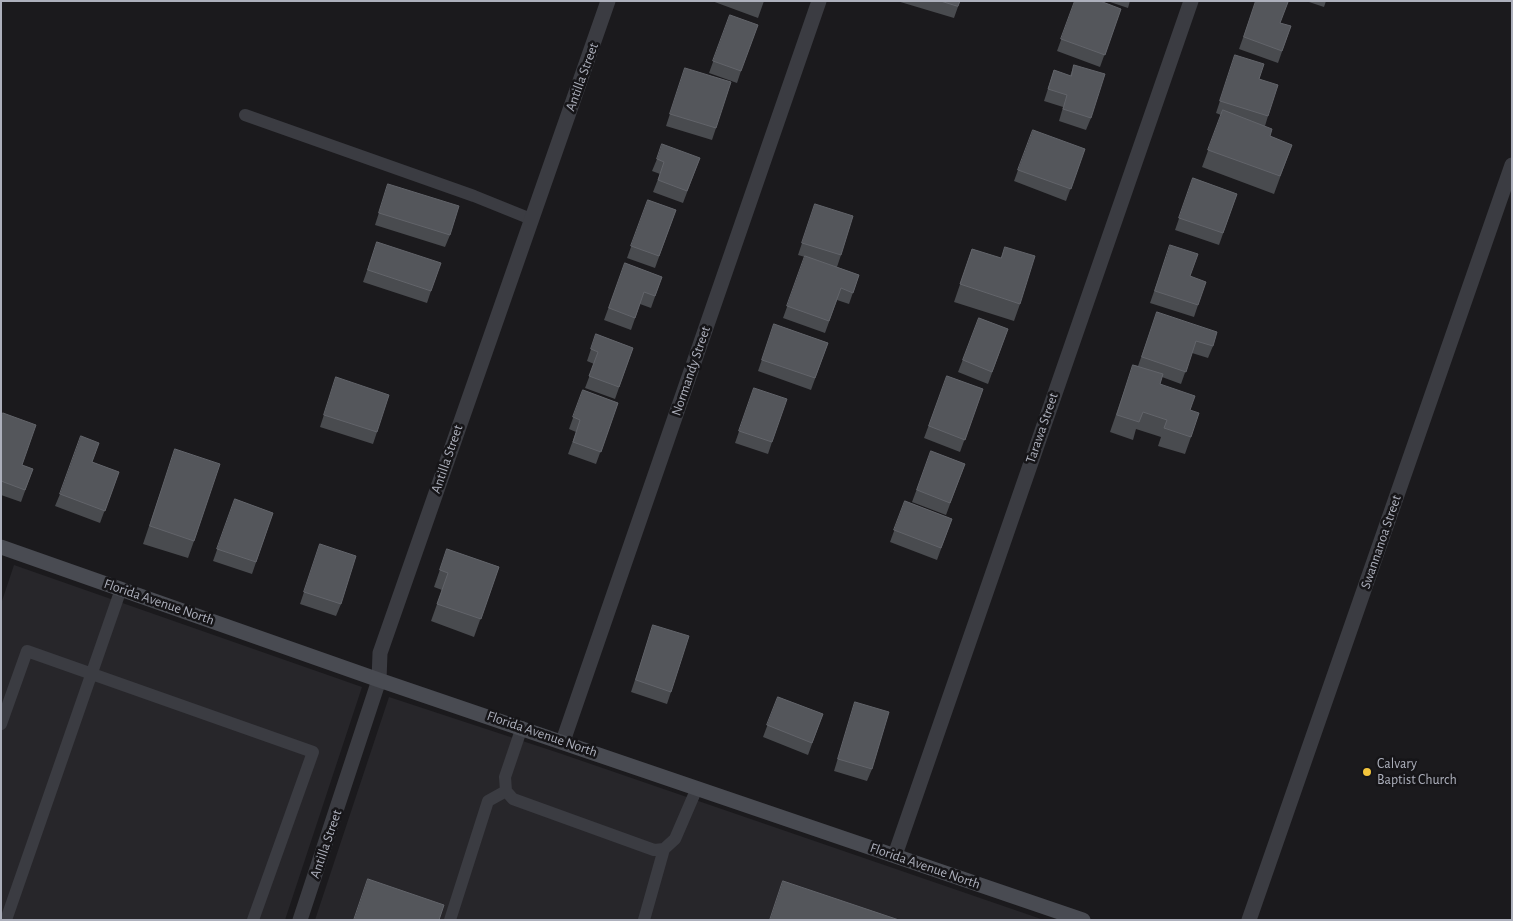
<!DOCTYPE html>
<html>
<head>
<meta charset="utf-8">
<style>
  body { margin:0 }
  #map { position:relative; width:1513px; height:921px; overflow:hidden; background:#1b1a1d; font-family:"Alegreya Sans",sans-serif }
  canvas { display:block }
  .frame { position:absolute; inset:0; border:2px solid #adb0bc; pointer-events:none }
</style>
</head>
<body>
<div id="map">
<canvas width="1513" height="921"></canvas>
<div class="frame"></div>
</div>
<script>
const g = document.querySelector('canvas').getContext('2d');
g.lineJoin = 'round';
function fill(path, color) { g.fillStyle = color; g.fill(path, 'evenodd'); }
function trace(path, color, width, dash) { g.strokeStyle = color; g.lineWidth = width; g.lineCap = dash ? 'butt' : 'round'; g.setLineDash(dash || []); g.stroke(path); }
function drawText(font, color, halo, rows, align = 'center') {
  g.font = font + ' "Alegreya Sans",sans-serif'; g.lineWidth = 5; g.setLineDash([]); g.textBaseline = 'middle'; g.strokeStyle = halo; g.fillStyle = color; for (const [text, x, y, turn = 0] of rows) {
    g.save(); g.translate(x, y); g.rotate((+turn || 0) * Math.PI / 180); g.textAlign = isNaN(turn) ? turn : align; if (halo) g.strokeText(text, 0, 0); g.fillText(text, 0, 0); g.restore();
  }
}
const built = new Path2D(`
  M14,565l348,122 -77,233h-284v-316z
  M389,697l170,56 485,167h-729z`);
const lane = new Path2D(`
  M245,115l229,81 57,23
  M1,724l26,-73 286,101 -60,168
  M522,727l-17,50 1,14 7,8 141,51 10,-1 11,-10 22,-51
  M6,920l115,-331
  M450,920l38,-119 18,-10
  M644,920l20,-71`);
const street = new Path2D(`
  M563,741l256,-740
  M895,855l296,-854
  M300,920l79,-240 1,-27 228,-652
  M1249,920l263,-755`);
const secondary = new Path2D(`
  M1,547l378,133 704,240`);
const wall = new Path2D(`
  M712,1h52l-6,17z
  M897,1h63l-6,17z
  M1075,1l46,8 -21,58 -43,-16z
  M1107,1h23l-2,7z
  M1256,1l24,22 11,3 -13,37 -39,-14z
  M1306,1h20l-2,6z
  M730,15l11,56 -4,12 -28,-10z
  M1235,55l24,24 9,37 -3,10 5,10 22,9 -18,49 -72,-27 19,-52 -5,-2z
  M1074,65l17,53 -5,12 -27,-9 4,-14 -19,-6 10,-31 16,6z
  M685,68l31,60 -4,12 -46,-14z
  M1085,149l-19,52 -52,-20 4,-11z
  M700,158l-17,45 -30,-11 7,-18 -8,-3 5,-12z
  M1193,178l44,16 -18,51 -44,-15z
  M388,184l62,51 -5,12 -70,-22z
  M648,200l28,10 -21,58 -28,-10z
  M815,204l26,51 -4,12 22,8 -10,29 -12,-4 -12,33 -42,-15 22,-61 -7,-2z
  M377,242l54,49 -4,12 -64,-21z
  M1005,247l15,57 -6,17 -60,-19 18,-53 29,9z
  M1166,257l24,19 8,29 -4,12 -44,-14z
  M625,263l37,14 -11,31 -11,-4 -9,26 -27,-10z
  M1157,312l56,34 -5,12 -16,-5 -11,31 -19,-7 -2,7 30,26 1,27 -6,17 -27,-8 3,-9 -25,-8 -3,11 -23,-8 23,-67 5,1z
  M979,318l29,11 -20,55 -30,-12z
  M774,324l54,19 -17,47 -53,-19z
  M596,334l37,14 -18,51 -30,-11 9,-24 -7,-3z
  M947,376l36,13 -23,63 -36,-14z
  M336,377l41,55 -4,12 -53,-17z
  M754,388l18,54 -4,12 -33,-11z
  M583,390l35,13 -22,61 -28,-10 8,-22 -7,-3z
  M1,416l21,49 11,4 -12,33 -20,-7z
  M175,449l19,92 -6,17 -45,-14z
  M931,451l34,13 -19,51 -34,-13z
  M92,462l27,10 -19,51 -45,-17 5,-12z
  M235,499l38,14 -21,61 -39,-13z
  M905,501l47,18 -15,41 -47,-18z
  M320,544l21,60 -5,12 -36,-12z
  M447,549l52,18 -25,70 -43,-16 11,-31 -8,-3z
  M653,625l18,67 -4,12 -36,-12z
  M778,697l45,17 -15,41 -45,-18z
  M855,702l17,67 -5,12 -33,-10z`);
const building = new Path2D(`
  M941,1h19l-2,5z
  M1075,1h25l21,8 -16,46 -44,-16z
  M1256,1h29l3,1 -8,21 11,3 -9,25 -38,-14z
  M730,15l28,10 -17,46 -28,-10z
  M1235,55l29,9 -5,15 19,6 -10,31 -48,-15z
  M1074,65l31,9 -14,44 -28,-9 4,-14 -19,-6 6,-19 17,6z
  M685,68l46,14 -15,46 -46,-14z
  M1223,110l49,19 -2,7 22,9 -12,31 -72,-26z
  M1033,130l52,19 -14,40 -53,-19z
  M662,144l38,14 -13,33 -29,-11 6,-18 -7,-3z
  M1193,178l44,16 -14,39 -44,-15z
  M388,184l71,22 -9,29 -71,-22z
  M648,200l28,10 -17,46 -28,-10z
  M815,204l38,12 -12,39 -39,-12z
  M377,242l64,21 -10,28 -63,-21z
  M1170,245l28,9 -8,22 16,6 -8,23 -43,-14z
  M1005,247l30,9 -15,48 -60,-20 12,-35 29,9z
  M805,256l54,19 -6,18 -12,-5 -12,33 -42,-15z
  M625,263l37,14 -7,19 -11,-4 -9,26 -26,-10z
  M1157,312l60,20 -4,14 -17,-5 -10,31 -44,-15z
  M979,318l29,11 -16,43 -29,-12z
  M774,324l54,19 -13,35 -53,-18z
  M596,334l37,14 -14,39 -30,-11 9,-24 -7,-3z
  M1133,365l30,9 -3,10 35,12 -5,14 9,3 -8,24 -27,-9 3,-8 -24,-8 -4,10 -22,-7z
  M947,376l36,13 -18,51 -36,-14z
  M336,377l53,18 -12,37 -53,-17z
  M754,388l33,11 -15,43 -33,-11z
  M583,390l35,13 -17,49 -28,-10 7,-22 -7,-3z
  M3,413l33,12 -14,40 11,4 -8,21 -24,-9v-65z
  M81,436l18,7 -7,19 27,10 -14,39 -45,-17z
  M175,449l45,15 -26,77 -44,-15z
  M931,451l34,13 -15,39 -33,-13z
  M235,499l38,14 -17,49 -39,-13z
  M905,501l47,18 -11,29 -47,-18z
  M320,544l36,12 -15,48 -37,-12z
  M447,549l52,18 -18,52 -44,-15 11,-31 -8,-3z
  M653,625l36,11 -18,56 -35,-12z
  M778,697l45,17 -11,29 -45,-18z
  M855,702l34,10 -17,57 -34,-10z
  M368,879l76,26 -5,15h-85z
  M783,881l116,39h-129z`);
const markers = [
  [1367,772,5,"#f3c53c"]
];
const streetNames = [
  ["Antilla Street",582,77,-70],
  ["Normandy Street",691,371,-71],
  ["Tarawa Street",1042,428,-71],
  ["Antilla Street",447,459,-71],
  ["Swannanoa Street",1381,542,-71],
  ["Florida Avenue North",159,602,19],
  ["Florida Avenue North",542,734,19],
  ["Antilla Street",326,844,-71],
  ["Florida Avenue North",925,866,19]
];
const poiNames = [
  ["Calvary",1377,764],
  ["Baptist Church",1377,780]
];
fill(built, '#27262a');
trace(lane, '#3b3c42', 12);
trace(street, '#3b3c42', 15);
trace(secondary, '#494b52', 15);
fill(wall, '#494b4f');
fill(building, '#54565b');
trace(building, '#62646a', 1);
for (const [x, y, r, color] of markers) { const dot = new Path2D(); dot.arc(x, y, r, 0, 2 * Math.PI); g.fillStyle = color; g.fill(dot); trace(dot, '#161518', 2); }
drawText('14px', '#adb0bc', '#161518', streetNames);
drawText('14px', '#adb0bc', '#161518', poiNames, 'left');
</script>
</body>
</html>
